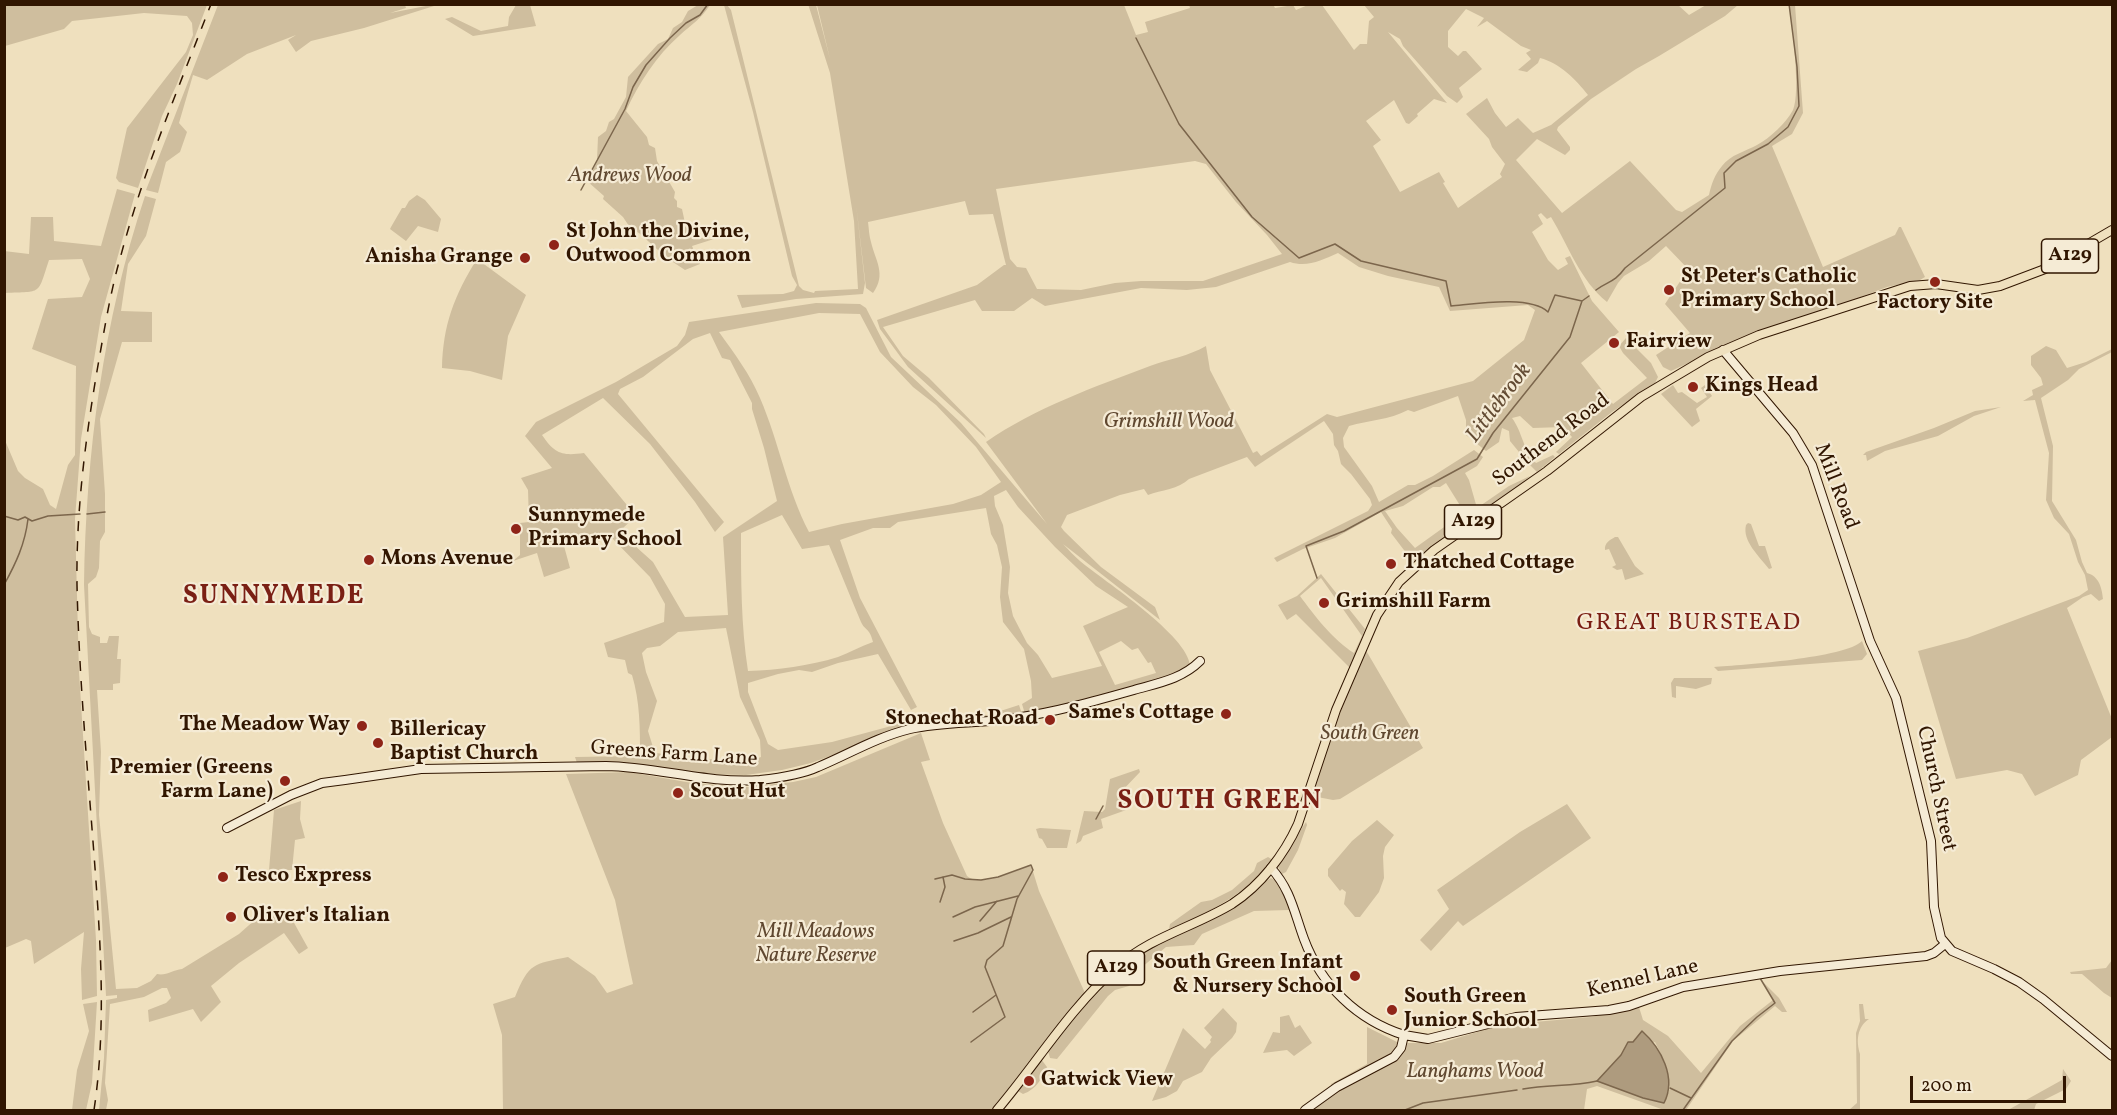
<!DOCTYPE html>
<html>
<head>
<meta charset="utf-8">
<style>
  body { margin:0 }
  #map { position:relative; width:2117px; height:1115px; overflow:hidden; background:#efe0be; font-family:Vollkorn,serif }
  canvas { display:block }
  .frame { position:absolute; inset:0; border:6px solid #311601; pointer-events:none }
  .scale { position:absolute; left:1910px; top:1076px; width:156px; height:27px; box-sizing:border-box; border:3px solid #311601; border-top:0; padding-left:8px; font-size:18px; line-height:21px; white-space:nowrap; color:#311601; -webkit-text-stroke:4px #f5ebd5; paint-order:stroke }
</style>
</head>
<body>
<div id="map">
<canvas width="2117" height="1115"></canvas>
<div class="frame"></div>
<div class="scale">200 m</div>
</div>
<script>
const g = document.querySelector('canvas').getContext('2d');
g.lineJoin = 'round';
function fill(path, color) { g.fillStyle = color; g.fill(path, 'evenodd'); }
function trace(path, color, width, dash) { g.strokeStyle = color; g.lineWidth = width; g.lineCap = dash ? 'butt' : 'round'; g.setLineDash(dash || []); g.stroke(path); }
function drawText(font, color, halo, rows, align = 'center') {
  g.font = font + ' Vollkorn,serif'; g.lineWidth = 4.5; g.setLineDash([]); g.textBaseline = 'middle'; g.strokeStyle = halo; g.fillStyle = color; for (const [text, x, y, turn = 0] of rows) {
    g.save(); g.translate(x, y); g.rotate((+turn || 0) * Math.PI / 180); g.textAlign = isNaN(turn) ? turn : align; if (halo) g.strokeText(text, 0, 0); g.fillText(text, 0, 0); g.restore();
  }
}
const green = new Path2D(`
  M5,4l202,1 -30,79 -15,32 -24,72 -19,-6 -3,-4 11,-50 59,-76 7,-17 -1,-12 -5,-7 -43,-3 -72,8 -8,8 -59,17z
  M808,4l8,1 14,54 -13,-54h307l12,30 12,-3 -3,-10 45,-14 -1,-3 84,-1 2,4 18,-3 3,5 12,-5h14l32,45 6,-6h7l2,-23 5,-4 -10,-12 313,-1 12,11 17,-10h32l-13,11 -66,40 -23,13 -45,30 -33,28 -1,3 13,17v3l-5,5 -28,-16 -21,21 46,53 68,-52 46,49 6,2 27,-17c2,-10 6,-21 13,-29 8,-11 24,-15 35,-21 13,-7 29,-22 36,-35 8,-17 -1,-85 -4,-105h6l8,108 -11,21 -20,12 51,121 72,-32 4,-8h2l24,50 -5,3 -33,7 -188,71 -28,13 -8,-4 -7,-12 34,-22 -25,-29 16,-24 9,-9 -24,-25 -17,15 -25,15 -6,7 -11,19c-27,-22 -38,-55 -56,-85l-4,2 -6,-6 -3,2 5,9 -11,8 16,28 10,10 10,-6 -3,-6 5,-2 22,45 27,31 -38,31 32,41 34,-26 -24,-25 -4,-7 7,-8 25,25 7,14 -3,6 -43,29 -53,42 -3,-2 16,-15 -9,-10 -30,1 -13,-12 -8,2c11,15 10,30 24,45l17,-8 2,2 -18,15 -9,-9 -18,-22 -1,-10 -7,-3 -3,14 -13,9 -20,-16v-15l-8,-24 -44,16 -6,-2c-19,10 -39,10 -59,16l-6,12 1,9 28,39 7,16 29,-17h7l18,-9 41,-26 9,7 -6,9 -12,7 4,7 8,28 32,-22 21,-10 -13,12 -104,74 -22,-29 1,-4 -11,-17 -46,26 -32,11 -26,13 -3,-4 94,-47 4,-6 -2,-6 -19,-25 -10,-10 -3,-13 -4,-6 -1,-11 -9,-13 -69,46 -8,-10 -58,22c-10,10 -28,11 -41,16l-4,-6 -24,6 -53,20 -6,12 3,4 37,36 54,40 5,13 -97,-76c6,6 11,12 17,17 24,20 109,75 110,105l-25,13 -61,17 -79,18 -3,-10 10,-6 -1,-17 -7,-32 -21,-27 -3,-25 2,-30 -5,-22 -6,-11 -5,-26 -88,14 -8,6h-17l-33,12 20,58 57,109 -6,3 -33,-56 -40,9 -26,9 -13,-2 -21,4 -30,9v9l20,52 10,6 54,-8 63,-17 25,-12 68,2 31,-10 3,9 -77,8 -82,22 -52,19 -29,7 -36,5 -48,-1 -58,-10 -63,-1 -2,-6 65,-1c0,-28 0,-54 -8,-81l-4,-2 -3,-13 -17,-3 -4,-14 60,-21 1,-18 -15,-27 -42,-43 -14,4v-3l-30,11 6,22 -26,9 -7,-24 -24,8 7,-6v-32l9,-1 -1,-32 -7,-12 31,-10 -27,-32 11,-14 80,-40 61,-36 8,-11 4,-13 127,-19 44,1 6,4 25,49 70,66 86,101 -61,-82c49,-34 108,-55 164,-76 19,-7 39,-10 56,-20l4,24 43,83 4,-2 4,5 66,-42 10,3 136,-36 51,-41 11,-30 -7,-5 -78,6 -11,-24 -51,-11 -29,-9 -21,-14c-16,7 -31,15 -48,9l-74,25 -29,3 -46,-2 -96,18 -13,-8 -18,13h-32l-7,-11 -92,27 20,29 26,22 55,56 2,4 -78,-71 -28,-38 -3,-9 100,-35 27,-20h2l-13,-51 -24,1 -4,-14 -97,21c1,7 1,14 3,20 4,18 16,32 2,51l-7,-5 -10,-84 9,79 -2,11 -67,5 -54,9 -5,-13 46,-1 11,-3 3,-6 -5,-9 -39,-164 -29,-107h3l4,5 68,276 4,4 11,3 1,-2 43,-2 -4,-68 -24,-148zM1466,9l18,9 -7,9 10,-6 34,25 10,4 -5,3 5,6 -13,11 9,2 11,-9 2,-5c20,5 36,22 48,37l-37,30 -18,8 -15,-15 -12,9 -11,-14 -8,-15 -21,16 23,25 3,8 13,17 -5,10 2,3 -44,31 -15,-25 2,-1 -6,-10 -39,20 -27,-46 8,-6 -15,-19 28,-21 12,23 3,1 9,-8 -1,-2 17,-15 13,4 -59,-71 12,7 3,7 44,50 10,7 6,-6 -4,-9 23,-19 -16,-18h-3l-5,5 -10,-9v-16zM1195,161l11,3 30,38 31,33 15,19 -79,27h-62l-26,2 -34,7 -44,-1 -11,-21 -9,-1 -7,-8 -14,-70zM819,313l41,1 20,38 33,35 23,18 40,42 25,35 -20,13 -28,9 -111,20 -33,8c-22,-42 -30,-90 -49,-134 -10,-24 -26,-45 -41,-66zM710,333l12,25 8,2 22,43v6l12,39 13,53 -54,36 5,78 -43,2 -32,-55 -19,-17 -11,-17 13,-12 -52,-63c-22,3 -29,1 -42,-18l61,-37 47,46 45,58 20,30 9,-10 -106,-128 2,-5 23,-12 50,-38zM1446,483l20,32 -19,10 -32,23 -18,-20 -12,-17 18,-5 30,-19h7zM1006,490l12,17 37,40 41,39 32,21 -45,19 19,40 -50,12 -14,-23 -11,-12 -14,-27 -5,-23 2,-26 -7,-42 -8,-19 -1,-10zM782,515l20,34 27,-4c11,26 21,51 32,77 4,9 8,5 12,20 -12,4 -24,11 -35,15 -29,9 -60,13 -90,14 -7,-45 -7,-92 -7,-138zM726,628l14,69 20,43 1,17 -8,3 -51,-1 -46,-6 -3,-6 -5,-16 9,-30 -11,-29 -4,-19 5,-5 13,-2 18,-14zM1121,641l11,9 6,-2 10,15 3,-1 5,11 -41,12 -16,-33z
  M218,5h187l1,3 -16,5 41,-8 3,1 -70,22 -53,13 -15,11 -8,-12 8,-5 -49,19 -40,26 -14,-5 -14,48 8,9 -7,20 -14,10 -8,31 -12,-3z
  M516,5h14l6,21 -63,10 -28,-17 7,-2 29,14 27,-5 1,-9z
  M698,5h12c-8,13 -19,20 -30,30 -24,21 -41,48 -54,76l21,26 2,8 6,3 2,13 18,31 -1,6 3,3v6l5,2 3,14 -2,1c10,11 19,18 34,14l-25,8 8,18 -15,6 -18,-12 -28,-25 -8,-4 -8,-12 -20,-18 1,-3 -17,-15 10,-21 1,-23 8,-6 3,-9 5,-3 12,-22 2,-20 30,-33 10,-5 5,-11 9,-6 6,-11z
  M117,189l18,5 -34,123 -20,122 -6,80 4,153 17,268 1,56 -15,4 -1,-31 3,-37 -50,32 -3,-23 -5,-2 -21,9 -1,-510 14,33 7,7 18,11 7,16 6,4 12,-44 7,-10 1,-89 -44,-17 16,-50 34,-2 8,-18 -8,-20 -33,1c-12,36 -6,31 -44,33l-1,-42 25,3 2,-37h22l1,24 47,5z
  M417,195l8,5 16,19 -3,13 -20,-6 -12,15 -16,-12 1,-2 11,-19h3l4,-7z
  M145,196l11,3 -10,37 -18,28 -7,47 31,1v30h-30l-22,77 5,75v38l-5,9 -1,27 -3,9 -8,7 1,43 3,7 8,3v6h7l2,-7h10l-2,23h4l-1,24 -7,1v6h-16l4,62 -2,63 17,174 21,-1 14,-7 6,-7c9,2 16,-4 25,-5l57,-35 27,-24 4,5 18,-3 20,36 -9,6 -15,-21 -45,30 -28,23 10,16 -20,20 -8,-13 -44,13 -1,-12 18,-7 5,-5 -4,-10h-5l-18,9 -34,7 -5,79 3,17 -2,10h-7l5,-52 2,-58 11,-2v-3l-11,1 -22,-411c2,-132 19,-264 61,-389z
  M477,259l49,36 -18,41 -6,44 -32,-9 -28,-3c1,-43 12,-72 35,-109z
  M2046,346l10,4 11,18 19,-6 26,-13v3l-33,17 -11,11 -27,18 12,48 -1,55 24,39 6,22 5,11c12,3 15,15 16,26l-4,2 -8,-7 -8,3 -16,11 45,111v18l-31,23 -3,15 -43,21 -13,-22 -15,-4 -51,9 -38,-128 49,-13 112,-42 9,-6 -3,-15 -7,-13 -9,-28 -15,-16 -8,-18 3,-47 -14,-53 -12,1 10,-6 -1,-5 11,-5 -2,-7 -10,-13v-9z
  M1673,385l5,8 4,-1 15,11 10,-6 -6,-9 4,-3 7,11 -16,13 4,12 -8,6 -31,-33z
  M2001,407l-27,9 -36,20 -53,15 -18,10 -1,-6h-3l3,-3 68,-24 41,-17z
  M1748,523l3,1 8,22h6l7,22 -3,1c-10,-13 -27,-28 -23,-44z
  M1615,537h3l17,29 9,8 -19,6 -3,-11 -5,1 -5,-3 4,-2 -7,-16 -4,1c-1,-7 5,-10 10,-13z
  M1321,574l44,55 -15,39 -54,-54 -9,6 -9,-15 19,-9zM1321,578l41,58 -8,17c-21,-13 -40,-38 -54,-57z
  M1862,641l5,13 -5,6 -144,11 -4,-4c27,-2 132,-9 148,-26z
  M1364,647l59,101 -83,51 -7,1 -26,-5z
  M1674,678h38l-1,6 -15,5 -20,-3v12l-4,-1 -1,-14z
  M921,733l9,27 -9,2 22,61 24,53c12,12 50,-6 64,-11l8,26 46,102 -38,45 -55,72h-489l-1,-75 -9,-31 22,-7c14,-34 18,-33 53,-40l27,19 12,17 26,-9 -18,-84 -49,-126 63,-2 63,11 55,4 46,-5 23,-5z
  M1139,769l1,3 -20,21 9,16 -28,10 2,9 -20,8 -2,5 -5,3 8,-33 18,1 3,-3 5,-30z
  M301,801l-1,18 5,19 -10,2 -3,30h-23l5,-60z
  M1567,804l24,34 -128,88 -5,-5 -27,30 -11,-11 29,-31 -12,-19 83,-58z
  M1377,820l17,15 -9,12 -2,9 1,22 -5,14 -19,25h-5l-11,-13 2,-12 -4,-3 -2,2 -12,-15v-7l24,-28z
  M1306,822l1,3 -9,25 -12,22 -4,2 -4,-7 2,-6z
  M1040,828l31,2 -4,18h-20l-5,-9 -3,-1 -3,-9z
  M1268,857l5,3c-26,33 -65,54 -104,69l1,-5 31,-22 11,-2 20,-10 22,-19 3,-8z
  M1271,878c12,5 18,19 18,32l-35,1 -52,23 -8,11 -28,2 -31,26 -6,13 -14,4 -7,6 -51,63 -7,-1 -2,-7 3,-4 26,-33 45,-46 26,-18z
  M2112,960v38l-8,-5 -22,-19h-11l-1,-2 36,-4z
  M1763,982l16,16 8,14h-5l-7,-6 -42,35 -47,69h-22l-67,-24 -10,3 -3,21h-279l27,-19 -1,-7 36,-20v-37l32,16h42l59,-18 91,-8 48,-10 4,13 25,16 33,37 39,-47 33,-26zM1655,1042l10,21 5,25 -6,15 -21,-5 -45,-17 23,-26z
  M97,1002l-5,81 -6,27h-14l5,-40 12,-39 -6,-27z
  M1859,1004h4l2,15h4c-12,8 -13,22 -9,35v56h-11l8,-7 -1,-70 4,-12z
  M1223,1008l14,15 -1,9 -4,6 -21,20 -9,14 -19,9 -6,10 -11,6 -14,4 31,-73 22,21 6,-7 -1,-2 2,-3 -8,-9z
  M1289,1015l6,13 5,-3 12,18 -18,13 -7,-6 -24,3 10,-21 7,1v-16z
  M1041,1059l6,8c-6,12 -10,22 -24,27l-5,-3z
  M2063,1069l8,12 -5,8 -30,15 -2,6h-11l-1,-1 -14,1 54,-30z`);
const water = new Path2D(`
  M1642,1031c19,17 35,47 22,72l-21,-5 -46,-17 24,-26 7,-13h5z`);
const stream = new Path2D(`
  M1136,38l43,86 73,93 47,41 36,-14 26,17 85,20 5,25c24,-2 79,-11 97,6l7,-17 27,6
  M581,190l44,-81 8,-22 13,-22 24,-27 16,-15 14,-8 8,-11
  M1596,290c14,-10 18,-7 29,-22l100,-80 -1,-15 12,-12 32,-17 20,-17 11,-21 -2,-39 -8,-63
  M87,514l18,-2
  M4,516l14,4 7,-3 7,4 16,-5 32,-2
  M1317,578l-11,-32 38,-15 133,-72 16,-26 77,-96 12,-36 7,-5
  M4,585c12,-22 21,-41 24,-66
  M1096,819l7,-13
  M935,879l17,-4 13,4 16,1 17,-3 33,-12 2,5 -16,29 -14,47 -16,14 -2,7 20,50 -34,25
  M940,902l5,-15 -2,-10
  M953,917l22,-10 43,-11
  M980,921l17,-20
  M954,941l24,-8 33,-16
  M973,1012l23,-17
  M1670,1088l21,10
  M1523,1089c26,-5 48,-2 74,-8
  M1405,1110l18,-7 94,-13
  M1683,1110l49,-69 25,-24 18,-14 -15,-25`);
const secondary = new Path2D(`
  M1723,350l70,83 19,32 58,176 26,57 35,143 3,66 7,31 11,13 42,18 25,13 24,17 69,57
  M227,828l64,-33 31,-12 23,-3 76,-11 185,-3c52,1 102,18 154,14 18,-2 41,-5 58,-13 31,-13 59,-30 92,-38 34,-8 71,-5 105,-11 41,-6 80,-17 119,-28 24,-7 48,-11 66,-29
  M1271,868c20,22 23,44 33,71 17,46 53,81 100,96
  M1305,1110l32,-23 57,-30 7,-9 3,-13 24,4 88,-22 93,-7 20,-4 54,-19 97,-16 146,-15 8,-3 11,-9`);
const primary = new Path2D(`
  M997,1110c40,-47 72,-101 120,-143 33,-30 77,-40 115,-63 29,-19 52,-49 66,-80l38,-114 41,-95 22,-33 35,-32 113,-79 94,-74 67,-40 51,-22 151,-49 26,-2 42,6 22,-4 45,-17 67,-39`);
const rail = new Path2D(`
  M94,1110c12,-80 7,-162 1,-242 -7,-95 -16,-189 -18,-283 -1,-72 8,-143 20,-214 7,-39 13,-78 24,-116 23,-86 58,-168 90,-251`);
const markers = [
  [554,245,6,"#8f2418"],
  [525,258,6,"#8f2418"],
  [1935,282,6,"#8f2418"],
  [1669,290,6,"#8f2418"],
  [1614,343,6,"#8f2418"],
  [1693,387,6,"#8f2418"],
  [516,529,6,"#8f2418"],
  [369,560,6,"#8f2418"],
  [1391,564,6,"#8f2418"],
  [1324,603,6,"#8f2418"],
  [1226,714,6,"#8f2418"],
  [1050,720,6,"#8f2418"],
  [362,726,6,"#8f2418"],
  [378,743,6,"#8f2418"],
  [285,781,6,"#8f2418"],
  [678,793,6,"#8f2418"],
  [223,877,6,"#8f2418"],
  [231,917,6,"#8f2418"],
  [1355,976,6,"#8f2418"],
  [1392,1010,6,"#8f2418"],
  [1029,1081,6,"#8f2418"]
];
const shields = [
  [2070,256,57],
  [1473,522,57],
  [1116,968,57]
];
const shieldNames = [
  ["A129",2070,256],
  ["A129",1473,522],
  ["A129",1116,968]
];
const parkNames = [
  ["Andrews Wood",630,177],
  ["Grimshill Wood",1169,423],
  ["South Green",1370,735],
  ["Mill Meadows",816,933],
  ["Nature Reserve",816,957],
  ["Langhams Wood",1475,1073]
];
const poiNames = [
  ["St John the Divine,",566,233],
  ["Outwood Common",566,257],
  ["Anisha Grange",513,258,"right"],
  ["St Peter's Catholic",1681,278],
  ["Primary School",1681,302],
  ["Factory Site",1935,304,"center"],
  ["Fairview",1626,343],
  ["Kings Head",1705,387],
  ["Sunnymede",528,517],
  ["Primary School",528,541],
  ["Mons Avenue",381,560],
  ["Thatched Cottage",1403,564],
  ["Grimshill Farm",1336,603],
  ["Same's Cottage",1214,714,"right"],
  ["Stonechat Road",1038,720,"right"],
  ["The Meadow Way",350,726,"right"],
  ["Billericay",390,731],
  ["Baptist Church",390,755],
  ["Premier (Greens",273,769,"right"],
  ["Farm Lane)",273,793,"right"],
  ["Scout Hut",690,793],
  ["Tesco Express",235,877],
  ["Oliver's Italian",243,917],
  ["South Green Infant",1343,964,"right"],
  ["& Nursery School",1343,988,"right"],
  ["South Green",1404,998],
  ["Junior School",1404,1022],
  ["Gatwick View",1041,1081]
];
const streetNames = [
  ["Southend Road",1552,441,-37],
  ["Mill Road",1835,487,69],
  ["Greens Farm Lane",674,755,4],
  ["Church Street",1935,789,78],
  ["Kennel Lane",1643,980,-13]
];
const waterNames = [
  ["Littlebrook",1500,404,-53]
];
const quarterNames = [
  ["GREAT BURSTEAD",1689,625]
];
const districtNames = [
  ["SUNNYMEDE",274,598],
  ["SOUTH GREEN",1220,803]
];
fill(green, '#cfbe9e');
fill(water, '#ae9b7e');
trace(water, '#7c664c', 1.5);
trace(stream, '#7c664c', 1.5);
trace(secondary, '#311601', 10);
trace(primary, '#311601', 10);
trace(secondary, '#f5ebd5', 8);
trace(primary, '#efe0be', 8);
trace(rail, '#311601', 1.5, [10, 10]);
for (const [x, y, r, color] of markers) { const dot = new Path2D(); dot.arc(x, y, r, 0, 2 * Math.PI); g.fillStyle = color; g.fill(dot); trace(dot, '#f5ebd5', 2); }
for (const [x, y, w] of shields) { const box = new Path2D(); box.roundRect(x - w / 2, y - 17, w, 34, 4.5); g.fillStyle = '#f5ebd5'; g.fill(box); trace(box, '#311601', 1.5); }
drawText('bold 20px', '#311601', null, shieldNames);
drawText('italic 21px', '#604830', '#f5ebd5', parkNames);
drawText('bold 21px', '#311601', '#f5ebd5', poiNames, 'left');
drawText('21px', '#311601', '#f5ebd5', streetNames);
drawText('italic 22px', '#634b33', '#f5ebd5', waterNames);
g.letterSpacing = '1.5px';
drawText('24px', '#7a1f14', '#f5ebd5', quarterNames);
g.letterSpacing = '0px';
g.letterSpacing = '1.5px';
drawText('bold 27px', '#7a1f14', '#f5ebd5', districtNames);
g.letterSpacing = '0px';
</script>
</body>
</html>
